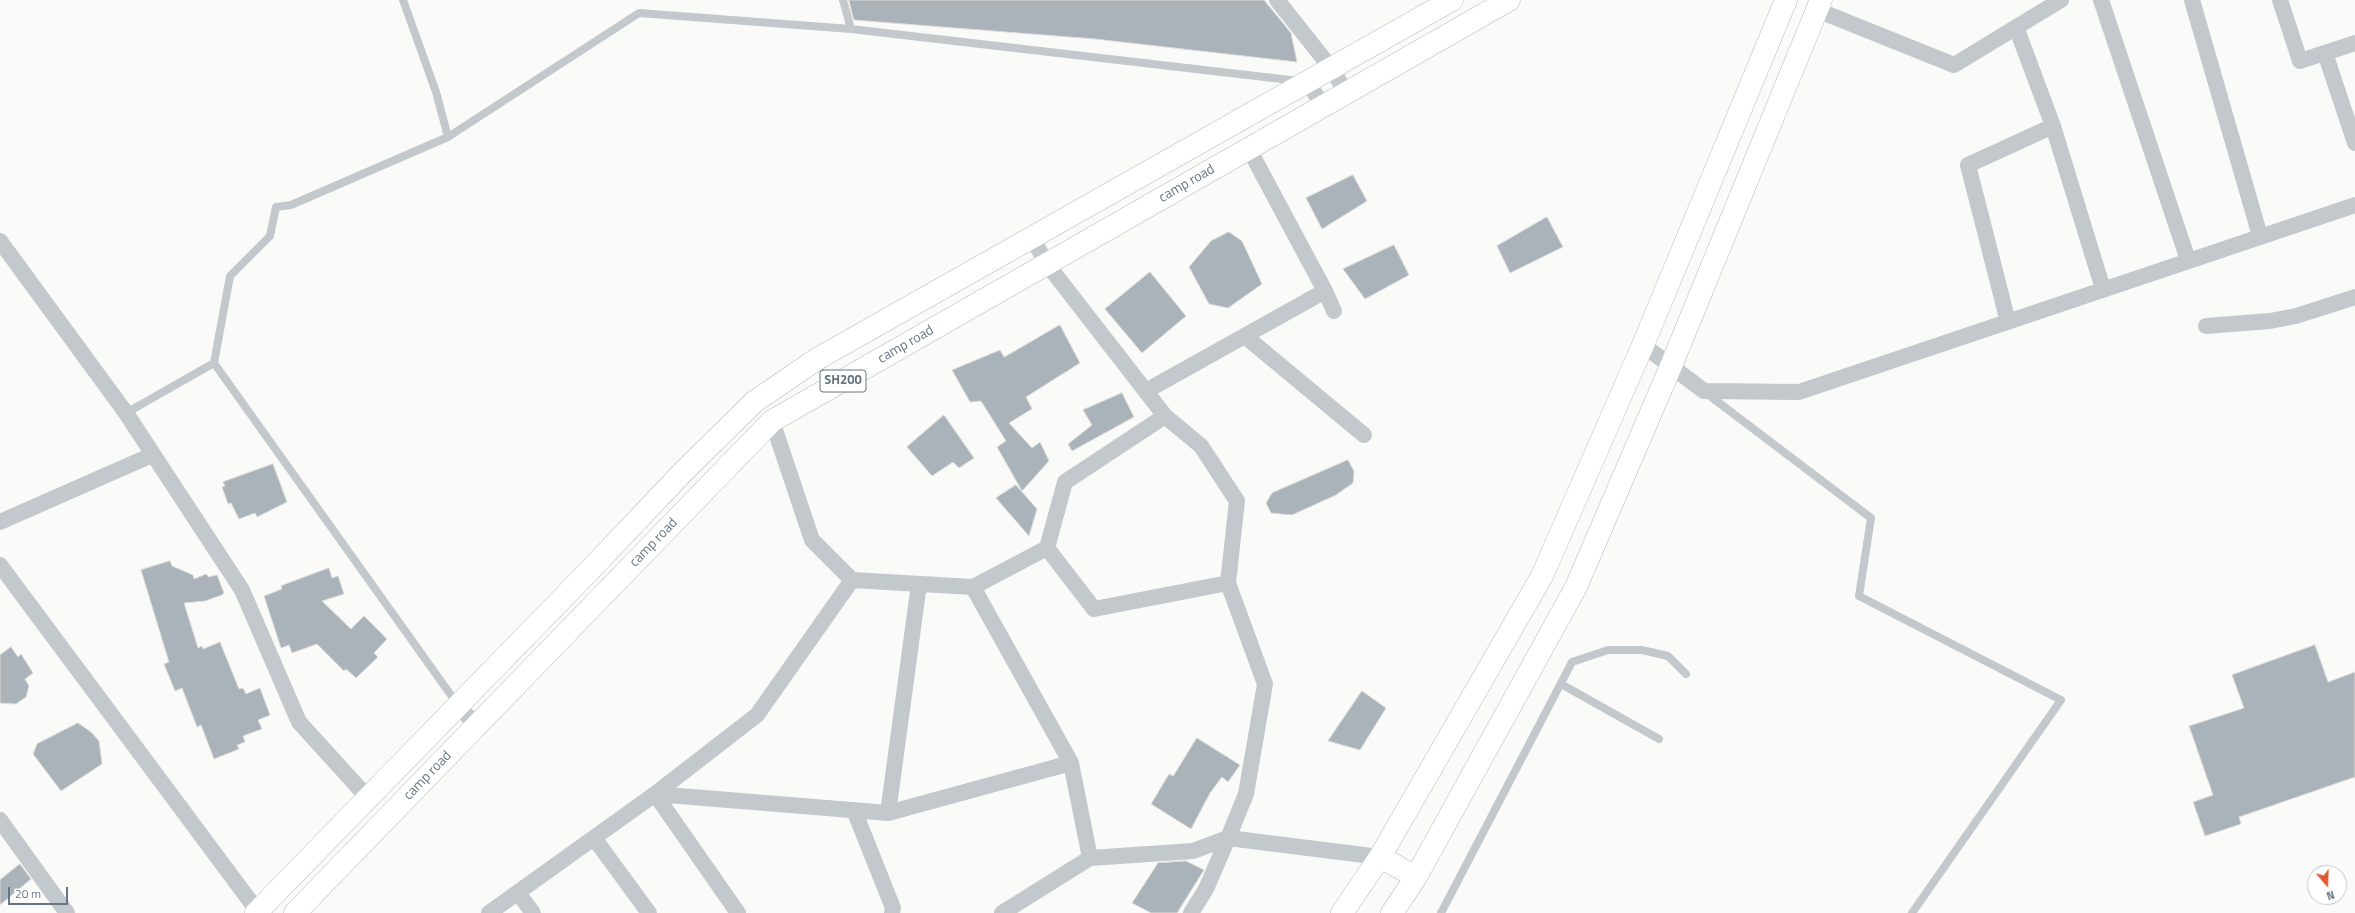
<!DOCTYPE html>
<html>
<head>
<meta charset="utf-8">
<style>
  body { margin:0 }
  #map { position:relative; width:2355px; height:913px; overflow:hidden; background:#fafaf8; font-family:"Titillium Web",sans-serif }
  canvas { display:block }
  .north { position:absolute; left:2307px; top:865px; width:40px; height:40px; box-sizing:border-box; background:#fff; border:1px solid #c1c8cd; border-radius:50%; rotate:161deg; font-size:11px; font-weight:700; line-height:16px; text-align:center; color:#657683 }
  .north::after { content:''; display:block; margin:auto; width:14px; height:18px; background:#e4572e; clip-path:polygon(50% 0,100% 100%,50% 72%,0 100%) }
  .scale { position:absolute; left:8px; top:887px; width:60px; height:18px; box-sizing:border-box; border:2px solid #657683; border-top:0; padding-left:5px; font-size:12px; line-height:14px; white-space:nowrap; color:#657683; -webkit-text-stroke:3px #fff; paint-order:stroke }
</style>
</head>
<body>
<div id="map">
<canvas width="2355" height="913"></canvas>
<div class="north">N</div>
<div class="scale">20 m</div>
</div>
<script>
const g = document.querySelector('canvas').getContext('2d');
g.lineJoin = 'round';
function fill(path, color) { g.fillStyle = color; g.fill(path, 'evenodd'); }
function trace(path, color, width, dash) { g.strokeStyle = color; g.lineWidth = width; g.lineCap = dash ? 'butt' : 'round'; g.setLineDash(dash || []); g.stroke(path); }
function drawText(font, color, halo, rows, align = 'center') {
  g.font = font + ' "Titillium Web",sans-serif'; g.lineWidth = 4; g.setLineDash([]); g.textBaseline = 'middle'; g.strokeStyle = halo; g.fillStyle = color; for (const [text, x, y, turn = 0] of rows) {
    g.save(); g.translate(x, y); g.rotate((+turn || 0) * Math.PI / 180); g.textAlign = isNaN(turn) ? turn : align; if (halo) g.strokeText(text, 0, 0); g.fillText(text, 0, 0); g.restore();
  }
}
const building = new Path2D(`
  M849,0h415l27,33 6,29 -202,-23 -241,-19z
  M1353,175l14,26 -45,28 -16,-31z
  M1547,217l16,30 -53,26 -13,-27z
  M1229,232l13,9 20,43 -34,24 -19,-4 -20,-37 22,-26z
  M1394,245l15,30 -44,24 -22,-30z
  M1150,272l36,44 -44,37 -37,-44z
  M1060,325l20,38 -54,34 6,12 -23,14 23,25 8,-6 9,19 -27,30 -25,-44 9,-6 -25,-40 -11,1 -18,-32 48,-20 4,7z
  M1122,393l12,24 -62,34 -4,-7 24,-19 -9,-15z
  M944,415l30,43 -15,10 -6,-6 -21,14 -25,-29z
  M1348,460l6,11 -1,12 -17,12 -44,20 -21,-2 -5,-10 6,-10z
  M273,464l14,38 -30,15 -2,-4 -16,6 -8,-16 -3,1 -6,-17 3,-1 -2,-4z
  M1016,485l21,24 -8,27 -33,-38z
  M170,561l2,5 21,9 1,4 12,-5 3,3 8,-2 7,18 -2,2 -17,6 -21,2 14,45 4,-2 1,3 17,-7 19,47 4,-1 3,6 14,-6 10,27 -12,5 4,9 -19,7 2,6 -8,3 2,4 -25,10 -13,-34 -4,2 -15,-39 -7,3 -11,-27 5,-2 -28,-92z
  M329,568l3,10 6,-2 6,18 -22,7 29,28 13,-13 23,23 -13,14 4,4 -22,21 -10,-9 -2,2 -27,-27 -25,9 -3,-8 -8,3 -17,-52 18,-7 -1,-3z
  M2315,645l13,37 27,-10v105l-116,40 2,7 -36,12 -12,-34 20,-7 -24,-69 55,-18 -12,-33z
  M11,647l7,10 3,-3 12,19 -8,6 4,7 -3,11 -10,7 -16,-1v-48z
  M1362,691l24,17 -26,42 -32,-9z
  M78,723l13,9 8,9 3,23 -41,27 -28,-37 4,-10z
  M1197,738l43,27 -12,17 -6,-5 -12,16 -19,36 -40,-25 18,-30 4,2z
  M1186,861l18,9 -27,43h-26l-19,-10 26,-40z
  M20,864l11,15 -31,26v-25z`);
const service = new Path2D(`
  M403,0l33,92 12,45
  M843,0l8,29
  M1706,393l165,125 -12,78 202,104 -149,213
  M126,413l88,-50
  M1561,684l98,55
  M458,705l-244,-342 16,-87 40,-40 6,-29 15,-2 157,-68 191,-124 212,16 448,52
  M1441,913l131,-251 36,-12h34l26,6 18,18`);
const minor = new Path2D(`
  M1277,0l54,68 15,24
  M2101,0l87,260
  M2192,0l68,236
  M2280,0l20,61 55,-18
  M1817,10l137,55 107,-65
  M2016,27l37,99 50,163
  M2325,53l30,90
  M1307,82l16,23
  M1249,149l76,142 9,20
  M0,241l126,172 116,177 57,132 69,76
  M2008,322l-40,-157 85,-39
  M2206,326l64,-5 26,-5 59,-19
  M1246,337l118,98
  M1643,345l61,46 95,1 556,-187
  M1146,391l179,-100
  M1165,416l-100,66 -18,66 47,61 134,-26
  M772,421l40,119 40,40 121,7 74,-39
  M0,522l152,-67
  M0,565l259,348
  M973,587l98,176 19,95
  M458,706l19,20
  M655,794l233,19 183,-50
  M655,794l83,119
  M854,810l39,98 -1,5
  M888,813l31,-229
  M0,820l67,93
  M594,838l55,75
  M518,893l15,20
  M489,913l166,-119 102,-79 95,-135
  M1002,913l88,-55 103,-7 35,-13 18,-44 19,-110 -37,-101 9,-82 -36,-55 -36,-30 -118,-152 -15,-26
  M1191,913l15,-24 22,-51 152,19`);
const primary = new Path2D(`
  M1380,857l36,20
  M256,913l335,-344 91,-96 72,-71 63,-43 635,-359
  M295,913l477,-492 737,-421
  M1342,913l38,-56 162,-281 101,-231 143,-345
  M1392,913l24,-36 160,-290 95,-221 150,-366`);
const shields = [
  [843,381,46]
];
const shieldNames = [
  ["SH200",843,381]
];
const streetNames = [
  ["camp road",1187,184,-30],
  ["camp road",906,345,-30],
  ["camp road",654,543,-46],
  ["camp road",428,776,-46]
];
fill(building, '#aab3b9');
trace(building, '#dcdcda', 1);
trace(primary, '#b5babe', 23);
trace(service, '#c3c8cc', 8);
trace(minor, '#c3c8cc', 16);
trace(primary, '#fff', 22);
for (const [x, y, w] of shields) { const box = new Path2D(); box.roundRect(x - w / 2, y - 11, w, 22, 3); g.fillStyle = '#fff'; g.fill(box); trace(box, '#657683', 1); }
drawText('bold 13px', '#657683', null, shieldNames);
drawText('14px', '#657683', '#fff', streetNames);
</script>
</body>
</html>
